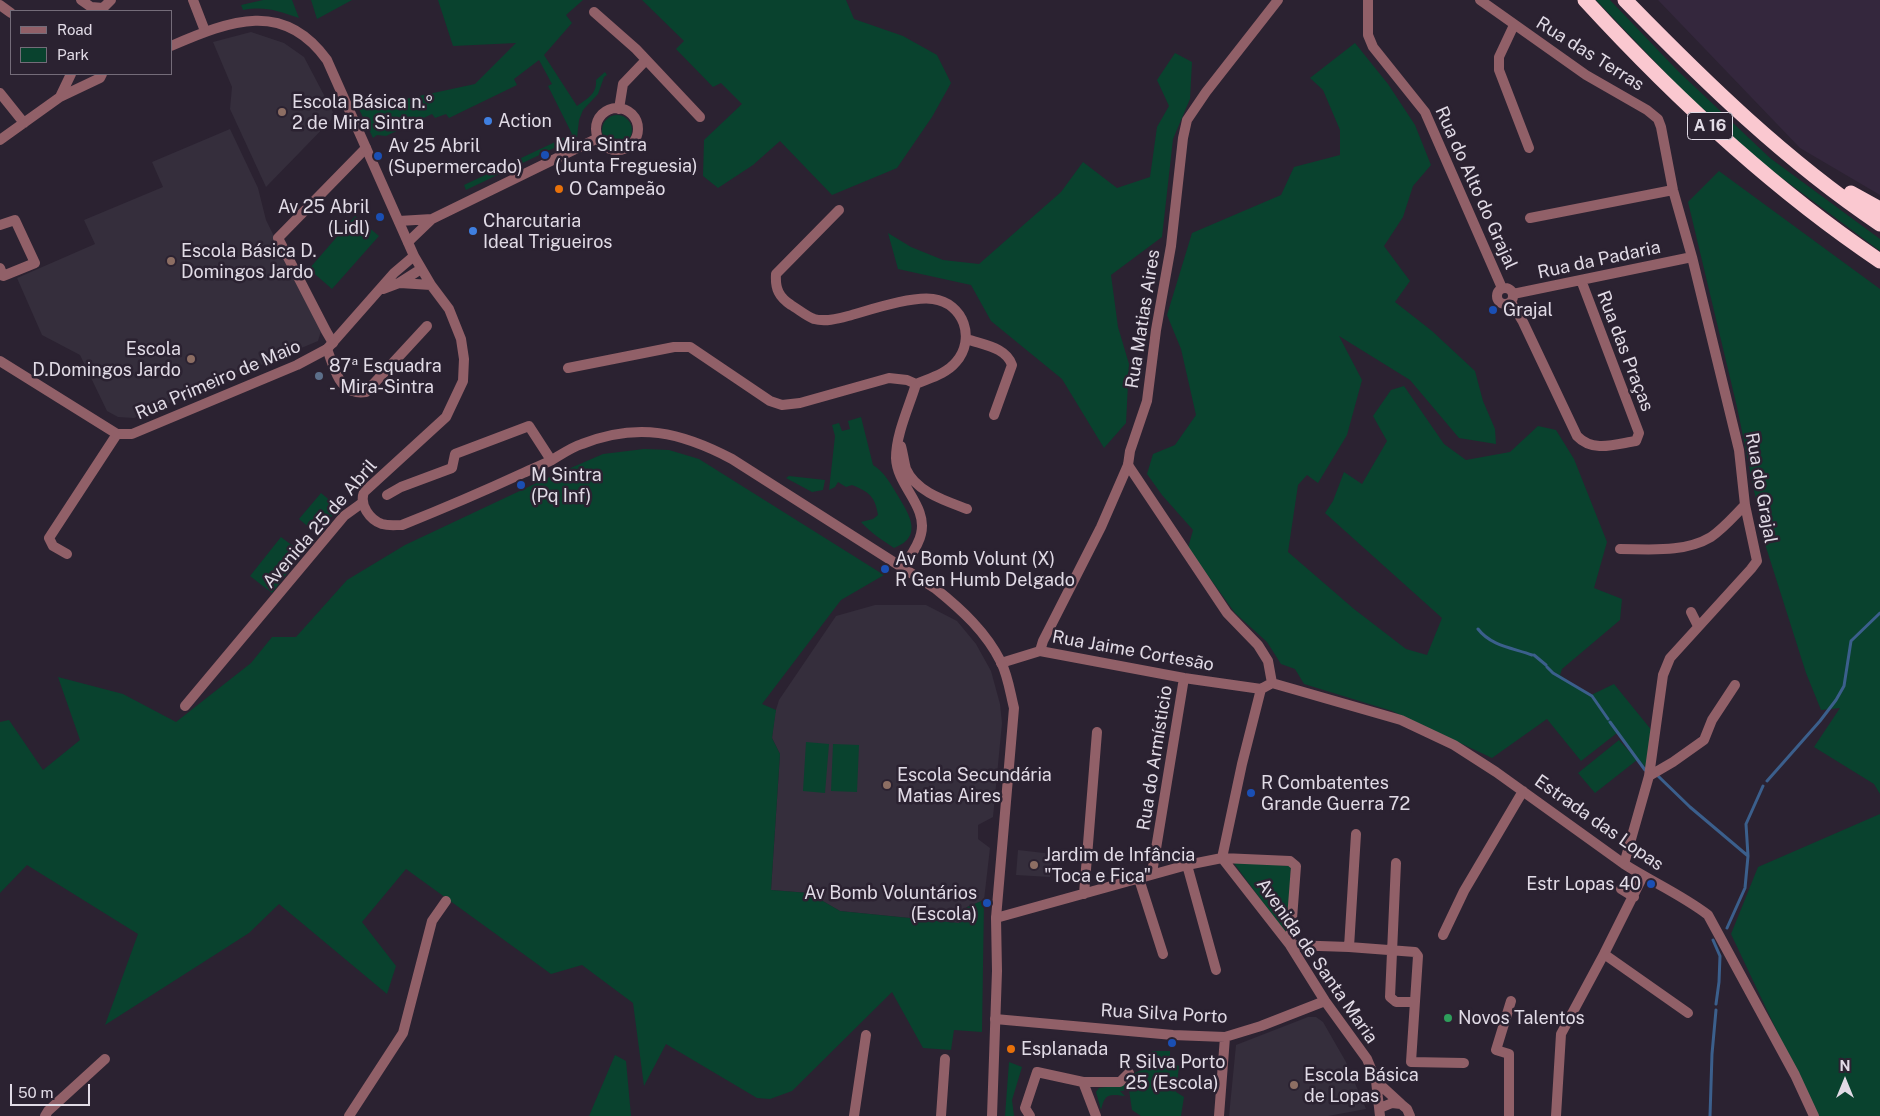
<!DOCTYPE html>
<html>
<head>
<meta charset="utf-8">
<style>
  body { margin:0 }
  #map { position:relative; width:1880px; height:1116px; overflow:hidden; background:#2b2231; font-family:"Public Sans",sans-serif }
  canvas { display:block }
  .legend { position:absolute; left:10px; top:10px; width:162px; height:65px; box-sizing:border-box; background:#2b2231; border:1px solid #746c79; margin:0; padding:6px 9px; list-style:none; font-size:15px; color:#e1dbe6 }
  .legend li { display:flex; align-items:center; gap:10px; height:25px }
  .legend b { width:25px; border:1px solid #746c79 }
  .north { position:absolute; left:1820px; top:1056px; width:50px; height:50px; -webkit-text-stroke:4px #2b2231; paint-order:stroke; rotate:0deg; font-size:14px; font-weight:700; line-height:20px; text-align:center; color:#e1dbe6 }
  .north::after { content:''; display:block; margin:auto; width:18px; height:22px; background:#e1dbe6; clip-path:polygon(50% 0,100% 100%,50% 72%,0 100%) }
  .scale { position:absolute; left:10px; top:1084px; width:80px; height:22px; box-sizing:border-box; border:2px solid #e1dbe6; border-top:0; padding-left:6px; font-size:15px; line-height:18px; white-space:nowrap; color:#e1dbe6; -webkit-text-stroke:4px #2b2231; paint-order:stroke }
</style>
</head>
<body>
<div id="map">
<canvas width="1880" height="1116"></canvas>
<ul class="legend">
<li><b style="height:6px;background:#916068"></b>Road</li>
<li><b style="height:14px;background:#09422e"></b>Park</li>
</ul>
<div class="north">N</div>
<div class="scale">50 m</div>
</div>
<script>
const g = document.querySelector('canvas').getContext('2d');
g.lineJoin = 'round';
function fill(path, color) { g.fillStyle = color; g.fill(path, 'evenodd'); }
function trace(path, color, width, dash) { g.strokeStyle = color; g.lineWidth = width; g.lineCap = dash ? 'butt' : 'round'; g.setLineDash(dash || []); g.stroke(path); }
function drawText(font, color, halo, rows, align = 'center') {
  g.font = font + ' "Public Sans",sans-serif'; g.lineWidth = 5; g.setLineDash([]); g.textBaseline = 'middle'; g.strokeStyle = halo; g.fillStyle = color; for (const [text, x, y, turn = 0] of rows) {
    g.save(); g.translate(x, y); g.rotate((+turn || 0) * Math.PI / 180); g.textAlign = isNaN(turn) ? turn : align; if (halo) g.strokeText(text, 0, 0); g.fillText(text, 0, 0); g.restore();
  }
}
const built = new Path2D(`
  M1658,0h222v195l-80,-47z`);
const education = new Path2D(`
  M251,32l33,11 20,14 31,59 -69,71 -36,-78 2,-22 -19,-45z
  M230,129l28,59 8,32 55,111 -3,10 -184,77 -16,-1 -11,-6 -27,-56 -38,-20 -25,-57 78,-34 -11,-24 79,-33 -11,-25z
  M875,605h51l31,16 19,23 15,27 9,33 2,19 -9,94 -15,8v14l12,9 -6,52 -17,7 -8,16 -119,-12 -31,-18 -38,-3 9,-136 -8,-16 3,-25 4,-13 57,-84z
  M1018,850l35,4 -3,23 -34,-2z
  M1308,1017h8l7,5 23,40 20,47 -38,7h-99l7,-71z`);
const green = new Path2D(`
  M263,0h29l7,18c-22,-7 -33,-12 -56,-8l-2,-5z
  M311,0h41l-35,19z
  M438,0h145l-17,15 6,8 -28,32 33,51c11,-8 20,-12 19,-26l9,-8 2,3 -3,2 -6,17 -15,16 -4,10 -2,17 -111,53 -2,-5 108,-51 -24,-48 4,-2 -13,-24 -25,19 3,6 -68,33 -3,-4 -11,4 -3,-4 -46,22 -9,-1 -4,3 -14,-29 116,-25 41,-41 -63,3z
  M642,0h204l8,19 49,17 34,19 14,28 -19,34 -35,51 -65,27 -52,-54 -27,24 -35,23 -15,-12 1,-36 38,-36 -21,-21 -8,4 -37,-38 8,-8z
  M1596,0h14l68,71 92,87 110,81v12l-117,-87 -82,-75z
  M1355,43l33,41 27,41 16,40 -18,21 -10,31 -19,29 26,35 -15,21 37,29 43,40 8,30 12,28 1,15 -37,-6 -49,-58 -71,-44 23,44 -15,55 -29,48 -11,-8 -9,10 -10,67 66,57 52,40 21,6 15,-37 -117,-105 8,-12 11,-29 18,12 25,-43 -14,-25 18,-26 13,-4 40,58 22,16 44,-8 28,-26 18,4 18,29 33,83 -13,46 28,11 -2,21 -58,49 -2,6 29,21 25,-12 39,48 -7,36 -29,-35 -36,28 -34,-42 -55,39 -100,-47 -88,-27 -9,-15 -14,-5 -14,-22 -32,-29 -47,-65 5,-18 -31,-35 -15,-21 6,-20 22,-9 21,-30 -15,-66 -14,-34 25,-82 89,-38 13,-28 46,-12v-25l-17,-40 -13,-12z
  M1175,53l17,9 -2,37 -17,40 -11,98 -51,38 7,52 11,37 -3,59 -22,25 -42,-69 -71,-58 -20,-36 -73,-16 -10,-36 23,14 32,13 36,4 82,-72 22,-30 34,26 33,-11 7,-50 12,-21 -12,-26z
  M602 130a15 15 0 1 1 30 0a15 15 0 1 1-30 0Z
  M1719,171l161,118v505l-6,-10 -60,-37 26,-39 -19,2 -15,-37 -41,-129 -28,-137 -49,-205z
  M355,216l24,20 -47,53 -23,-20z
  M861,417l12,48c10,6 16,16 22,26 12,20 31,45 -1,57 -12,-8 -23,-15 -33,-26l12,-3 5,-4c-3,-19 -9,-23 -26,-30l-6,2 -8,-5 -3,5 -6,3 6,-54 -3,-11 7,-2 3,8 8,-2 -2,-8z
  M644,449l25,1 30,9 185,116 -43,25 -79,104 14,6 -4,28 8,16 -9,136 38,3 31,18 119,12 8,-16 17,-7 -2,132 -28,-2 -3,20 -28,-2 -31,-56 -100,99 -22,8 -13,-1 -91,-54 -22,42 -11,-83 -51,-38 -31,9 -145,-105 -44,53 34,44 -9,28 -108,-90 -30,29 -144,92 33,-91 -111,-69 -27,28v-171l9,-2 34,50 37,-30 -22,-63 65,17 53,28 75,-59 21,-26h24l51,-57 58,-35 138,-65 60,-26z
  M789,476l36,4 -2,10 -11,2 -26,-14z
  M321,493l18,15 -22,26 -18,-15z
  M281,537l21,16 -30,40 -22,-17z
  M1619,740l18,20 -42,33 -17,-20z
  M806,742l23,2 -4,49 -22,-2z
  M833,744l26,1 -2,47 -26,-1z
  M1880,814v302h-63l-86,-182 27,-67z
  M1233,862l58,4 -4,69z
  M1153,1051h17v11l9,4 -3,26 8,5 -3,19h-40l-9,-6 -3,-20 -9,1 5,5c-16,-2 -20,-3 -24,14l-5,-18 3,-4 22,-3 12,-5 2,-7 8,-4 2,-13z
  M615,1055l11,6 5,55h-42z
  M1009,1062l13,5 -10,33 2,16h-9z`);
const stream = new Path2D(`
  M1478,629c13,17 35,19 54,26
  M1534,655l12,10
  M1547,667l6,6 39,23 16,23
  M1610,722l35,48
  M1657,775l33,32 58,49 -3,32 -18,40
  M1767,781l53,-60 16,-21 8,-14 7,-45 29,-28
  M1748,856l-2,-32 17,-38
  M1713,940l7,16 -1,26 -3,22
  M1710,1116l2,-62 4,-44`);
const minor = new Path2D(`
  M81,0l10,7 12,1 8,-8
  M193,0l12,31
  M1368,0v35l5,12 52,65 77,176
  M1480,0l106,75 61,35 11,9 3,8 12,63 19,67 47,193 6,55 12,56 -6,8 -81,89 -7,17 -14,101 -25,88
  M594,12l42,37 64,68
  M1514,25l-15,32v13l30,78
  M0,93l24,30
  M60,97l11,-23
  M596 129a21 21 0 1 1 42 0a21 21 0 1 1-42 0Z
  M619,109l4,-25 23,-24
  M0,140l60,-43 40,-19 2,-4
  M839,210l-63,64c-1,15 3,23 15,31 7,4 15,11 23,14 11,3 23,0 34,-3 22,-6 63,-20 85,-17 31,4 43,40 23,63 -10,12 -26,16 -40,22
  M1530,218l143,-28
  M399,221l33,-2
  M0,225l15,-5 20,43 -32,13 -3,-8
  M408,242l24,-23 166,-81
  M1497 296a8 8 0 1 1 16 0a8 8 0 1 1-16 0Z
  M1513,294l179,-37
  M1511,302l12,20 54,114c16,17 39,8 59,5l3,-8 -58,-153
  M967,339c16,6 39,8 45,26l-18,50
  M333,343l-7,-12 -48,-93 88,-90
  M327,349c8,20 12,47 39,43l61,-66
  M568,368l106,-21h16l80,54 12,4 18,-2 89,-25 18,2 9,4
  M901,446c2,7 3,16 5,23 10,23 40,32 61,40
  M1128,465l99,148 31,32 10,16 4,22
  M387,495l14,-8 51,-19 3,-14 74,-28 22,34
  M1620,549c30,0 64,4 91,-12 13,-9 23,-21 34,-32
  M67,554l-14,-8 -4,-8 68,-104
  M903,568c6,-10 16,-23 18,-34 7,-28 -24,-48 -25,-76 0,-24 13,-51 20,-74
  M1691,612l7,14
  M1001,663l39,-12 144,27 77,11
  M1261,689l11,-6 129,37 53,25 42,27 128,92c28,18 58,31 84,51l87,160 19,41
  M185,706l159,-190 18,-13
  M1649,776l24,-14 31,-22 8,-20 23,-35
  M1222,858l68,87 35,56 42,58 9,22 4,35
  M1222,858l20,-94 19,-75
  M1396,863l-6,134 6,5h18
  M1187,865l29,105
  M1152,873l32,-195
  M1139,879l24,75
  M1621,889l13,8
  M1084,894l13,-162
  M996,918l191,-53 35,-7 68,3 6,5 -6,79 59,2 66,5 3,4 -7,106 53,1
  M1443,935l21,-44 59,-100
  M1349,947l7,-113
  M1604,954l84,59
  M995,1019l178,16 52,2 36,-11 64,-25
  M1376,1081l25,23
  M1083,1082h37l9,-9
  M1380,1108l12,-5 9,1 6,5 3,7
  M45,1116l3,-5 57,-52
  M349,1116l54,-83 29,-112 14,-20
  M854,1116l12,-81
  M941,1116l4,-57
  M1030,1116l-5,-8 12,-36 46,10 13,34
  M1219,1116l6,-79
  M1509,1116v-62l-13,-4 15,-49
  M1556,1116l5,-82 43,-80 39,-78`);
const tertiary = new Path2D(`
  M0,5l11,8
  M171,46c60,-26 113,-46 156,14l87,196 17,29 18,24 12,30 3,20 -1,22 -17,36 -82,75c-5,13 6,28 18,32 7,2 13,1 20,1 40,-16 80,-33 119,-51 11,-5 21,-9 31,-14 10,-6 20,-13 30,-16 56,-22 99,-12 150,15l204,130c26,21 50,43 65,73 7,14 9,30 13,46l-18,210 1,53 -5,145
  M400,283l31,2
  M383,289l16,-6 22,-14
  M0,361l117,73h15l165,-69 30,-16 67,-76 20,-17
  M1040,651l3,-10 58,-114 27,-62 2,-14 17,-50 9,-71 15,-84 12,-108 4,-18 19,-28 72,-92`);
const motorway = new Path2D(`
  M1585,0c89,97 185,187 295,261
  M1625,0c79,81 161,161 255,224
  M1851,193l29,16`);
const markers = [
  [282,112,5,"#8d6e63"],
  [488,121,5,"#3f7fe0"],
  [545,155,5,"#1a4fb4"],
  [378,156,5,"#1a4fb4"],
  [559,189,5,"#e8710a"],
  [380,217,5,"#1a4fb4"],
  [473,231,5,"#3f7fe0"],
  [171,261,5,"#8d6e63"],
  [1493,310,5,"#1a4fb4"],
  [191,359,5,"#8d6e63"],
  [319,376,5,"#5c6f8a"],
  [521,485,5,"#1a4fb4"],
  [885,569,5,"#1a4fb4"],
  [887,785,5,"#8d6e63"],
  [1251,793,5,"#1a4fb4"],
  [1034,865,5,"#8d6e63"],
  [1651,884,5,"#1a4fb4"],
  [987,903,5,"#1a4fb4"],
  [1448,1018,5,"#2e9e5b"],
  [1172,1043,5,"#1a4fb4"],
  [1011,1049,5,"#e8710a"],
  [1294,1085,5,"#8d6e63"]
];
const shields = [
  [1710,126,45]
];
const shieldNames = [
  ["A 16",1710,126]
];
const streetNames = [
  ["Rua das Terras",1590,54,32],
  ["Rua do Alto do Grajal",1476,188,66],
  ["Rua da Padaria",1599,260,-12],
  ["Rua Matias Aires",1143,319,-81],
  ["Rua das Praças",1625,351,69],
  ["Rua Primeiro de Maio",218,380,-23],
  ["Rua do Grajal",1761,488,80],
  ["Avenida 25 de Abril",320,524,-49],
  ["Rua Jaime Cortesão",1133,651,10],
  ["Rua do Armísticio",1155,758,-81],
  ["Estrada das Lopas",1599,823,35],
  ["Avenida de Santa Maria",1317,961,55],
  ["Rua Silva Porto",1164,1014,3]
];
const poiNames = [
  ["Escola Básica n.º",292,102],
  ["2 de Mira Sintra",292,123],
  ["Action",498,121],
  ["Mira Sintra",555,145],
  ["(Junta Freguesia)",555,166],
  ["Av 25 Abril",388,146],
  ["(Supermercado)",388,167],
  ["O Campeão",569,189],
  ["Av 25 Abril",370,207,"right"],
  ["(Lidl)",370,228,"right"],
  ["Charcutaria",483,221],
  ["Ideal Trigueiros",483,242],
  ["Escola Básica D.",181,251],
  ["Domingos Jardo",181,272],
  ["Grajal",1503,310],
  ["Escola",181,349,"right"],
  ["D.Domingos Jardo",181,370,"right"],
  ["87ª Esquadra",329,366],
  ["- Mira-Sintra",329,387],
  ["M Sintra",531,475],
  ["(Pq Inf)",531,496],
  ["Av Bomb Volunt (X)",895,559],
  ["R Gen Humb Delgado",895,580],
  ["Escola Secundária",897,775],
  ["Matias Aires",897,796],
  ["R Combatentes",1261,783],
  ["Grande Guerra 72",1261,804],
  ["Jardim de Infância",1044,855],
  ["\"Toca e Fica\"",1044,876],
  ["Estr Lopas 40",1641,884,"right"],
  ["Av Bomb Voluntários",977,893,"right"],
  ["(Escola)",977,914,"right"],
  ["Novos Talentos",1458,1018],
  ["Esplanada",1021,1049],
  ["R Silva Porto",1172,1062,"center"],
  ["25 (Escola)",1172,1083,"center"],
  ["Escola Básica",1304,1075],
  ["de Lopas",1304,1096]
];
fill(built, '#34273d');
fill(education, '#352e3c');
fill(green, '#09422e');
trace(stream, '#3b5f8c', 3);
trace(minor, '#916068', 10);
trace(tertiary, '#916068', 10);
trace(motorway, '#fac8d0', 15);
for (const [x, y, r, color] of markers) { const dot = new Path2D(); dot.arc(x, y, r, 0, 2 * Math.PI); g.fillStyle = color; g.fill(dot); trace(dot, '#2b2231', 2); }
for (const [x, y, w] of shields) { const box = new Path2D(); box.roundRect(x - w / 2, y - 13.5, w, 27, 4); g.fillStyle = '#2b2231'; g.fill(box); trace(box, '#e1dbe6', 1); }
drawText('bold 16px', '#e1dbe6', null, shieldNames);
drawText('18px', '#e1dbe6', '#2b2231', streetNames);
drawText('18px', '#e1dbe6', '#2b2231', poiNames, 'left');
</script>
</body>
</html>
